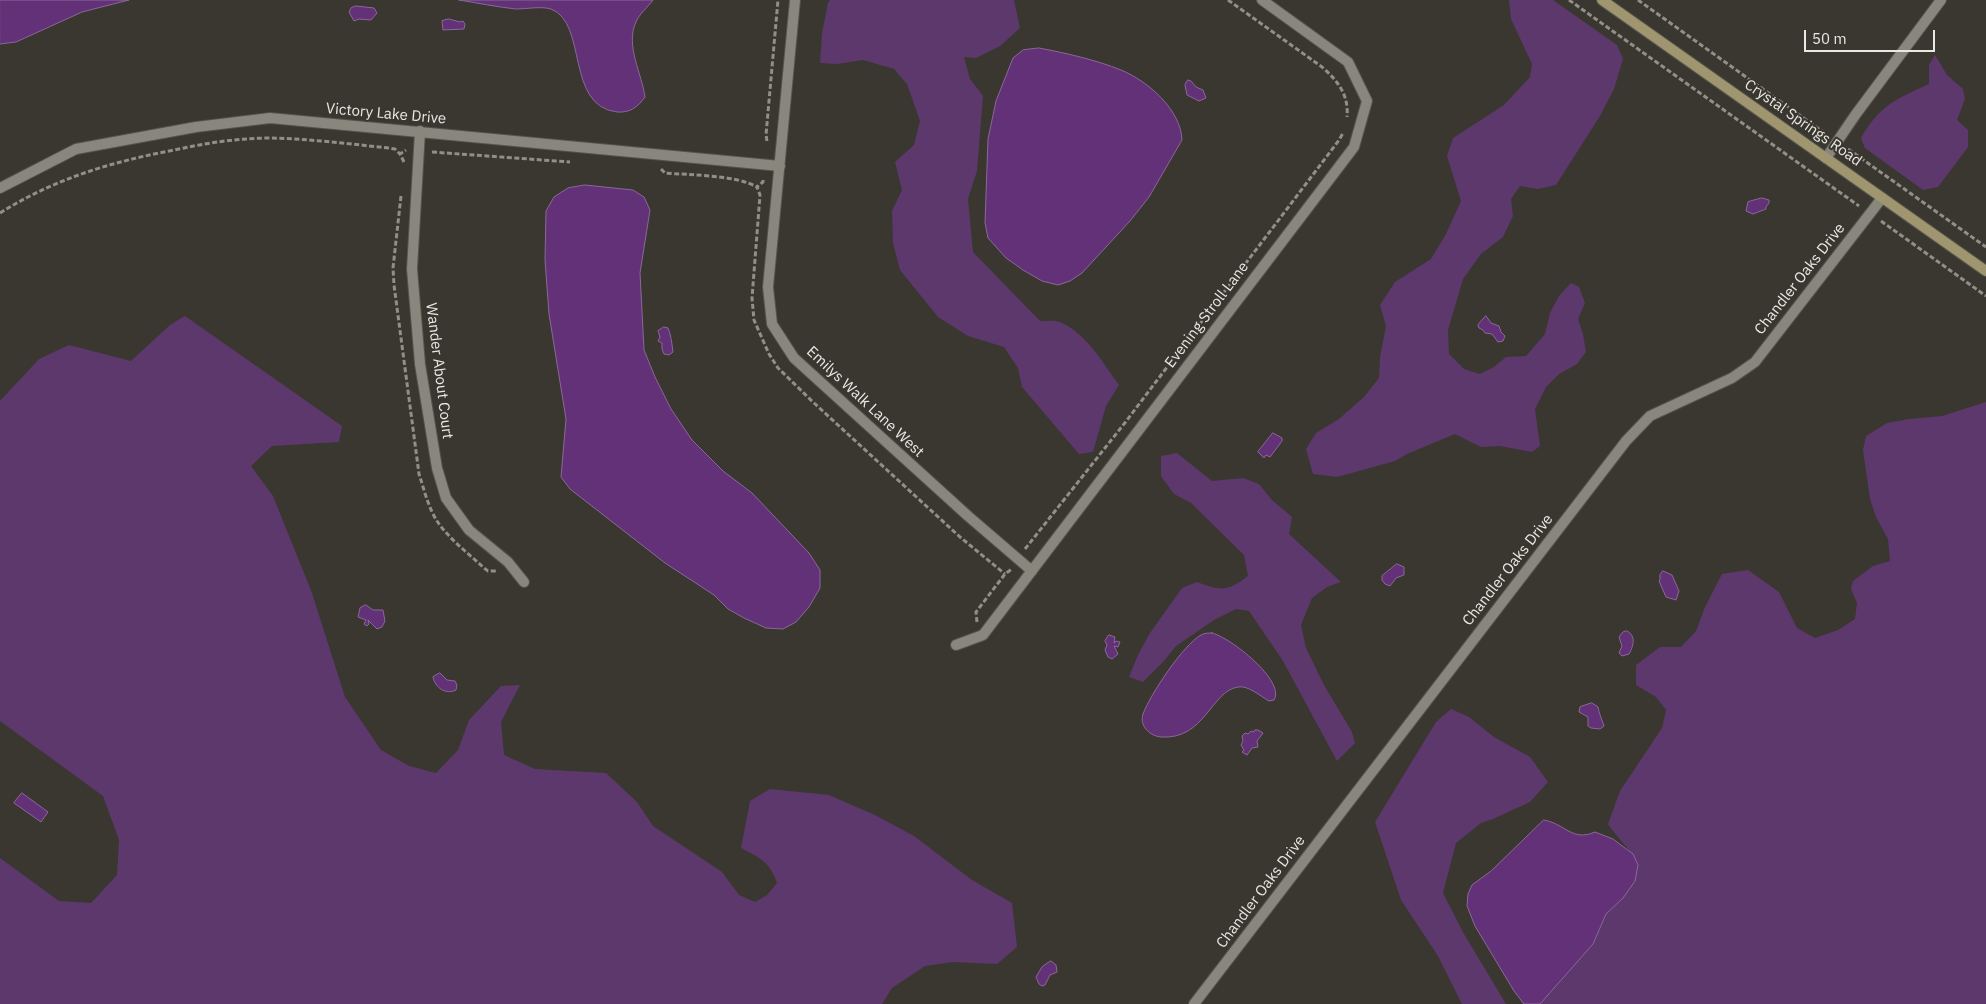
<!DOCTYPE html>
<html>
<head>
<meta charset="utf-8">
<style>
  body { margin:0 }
  #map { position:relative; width:1986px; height:1004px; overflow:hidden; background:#39372f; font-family:"IBM Plex Sans",sans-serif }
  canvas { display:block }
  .scale { position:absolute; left:1804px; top:30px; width:131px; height:22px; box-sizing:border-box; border:2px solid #e9e8e3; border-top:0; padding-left:6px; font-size:15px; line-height:18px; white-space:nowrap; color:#e9e8e3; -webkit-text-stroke:4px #39372f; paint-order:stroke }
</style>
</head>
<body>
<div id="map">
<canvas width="1986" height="1004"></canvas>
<div class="scale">50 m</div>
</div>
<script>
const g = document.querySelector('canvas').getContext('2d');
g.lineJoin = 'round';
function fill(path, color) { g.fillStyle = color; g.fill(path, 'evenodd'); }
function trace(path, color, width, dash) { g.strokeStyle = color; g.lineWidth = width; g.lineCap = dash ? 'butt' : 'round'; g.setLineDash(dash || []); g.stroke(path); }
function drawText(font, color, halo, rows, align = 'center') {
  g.font = font + ' "IBM Plex Sans",sans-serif'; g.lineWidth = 4; g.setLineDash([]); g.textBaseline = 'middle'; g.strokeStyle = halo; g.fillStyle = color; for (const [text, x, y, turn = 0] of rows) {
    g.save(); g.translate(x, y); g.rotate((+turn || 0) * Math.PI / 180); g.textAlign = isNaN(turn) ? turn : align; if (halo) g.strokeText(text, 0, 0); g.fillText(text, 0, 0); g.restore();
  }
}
const green = new Path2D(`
  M830,0h184l6,28 -20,18 -24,12 -12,-1 6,22 13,17 -6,75 -9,28 5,53 67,69c6,0 15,-1 20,1 26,11 43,41 59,63l-13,21 -13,46 -14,2 -57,-67 -4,-19 -14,-21 -36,-11 -30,-19 -38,-47 -7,-27 -1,-32 10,-21 -7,-28 19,-17 6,-24 -13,-37 -13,-15 -31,-9 -26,4 -17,-1 2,-30 6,-30z
  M1509,0h44l64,45 6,14 -9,30 -14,27 -44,69 -18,4 -18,-3 -9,13 2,17 -10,21 -22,17 -18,25 -15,51 1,24 15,15 16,5 14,-7 12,-10 20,-1 19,-22 5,-21 9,-17 12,-13 8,4 6,16 -7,16 5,15 3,18 -9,12 -18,10 -13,13 -11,22 5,37 -8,6 -32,-6 -19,1 -26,-13 -48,20 -12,7 -58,16 -24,-3 -7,-25 10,-16 23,-14 25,-22 15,-19 1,-21 6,-31 -6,-21 15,-23 36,-23 15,-25 15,-33 -14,-45 6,-18 51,-33 26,-28 2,-13 -21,-45z
  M1935,55l12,20 16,14 2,10 -8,21 11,10v17l-30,40 -15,3 -58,-42 -4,-10c19,-33 35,-39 68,-54v-19z
  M185,316l157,110 -3,16 -67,4 -21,20 22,30 39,97 33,104 36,53 28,16 27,7 22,-23 11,-30 32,-34 19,-1 -19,37 3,33 31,14 71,4 31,29 16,24 69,46 17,23 16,7 12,-7 10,-12c-7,-21 -17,-25 -36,-35l9,-47 20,-12 59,6 46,20 39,21 58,44 40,23 5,44 -20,17 -44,-2 -28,4 -33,22 -10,16h-882v-146l59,43 32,2 26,-28 2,-35 -16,-44 -103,-75v-320l39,-42 30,-14 62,16 39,-36z
  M1986,402v602h-446l53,-60 13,-30 17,-16 15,-33c-7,-16 -21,-27 -30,-41l12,-33 42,-63 4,-18 -10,-13 -20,-12v-20l24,-18h21l15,-16 9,-24 17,-33 26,-4 31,22 18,36 18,10 23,-8 17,-11 2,-16 -6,-14 2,-8 20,-15 17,-5 -2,-22 -12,-22 -6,-18 -7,-49 3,-14 21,-13 22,-4 33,-3z
  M1177,453l35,28 31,-3 16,6 13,16 20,17 -3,17 52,48 -14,5 -15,11 -11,27 5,23 18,37 28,47 3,11 -18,18 -54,-100 -34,-50 -13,-2 -22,11 -38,26 -12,15 -21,21 -14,-5 9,-22 12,-22 32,-45 15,-6c24,9 30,10 51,-6l-4,-21 -53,-52 -17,-9 -13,-18v-20z
  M1451,709l18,8 25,20 36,20 18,25 -18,20 -37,17 -12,4 -25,20 -13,50 21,41 42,70h-44l-24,-48 -37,-56 -26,-78 61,-100z`);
const water = new Path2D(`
  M0,0h129l-47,12 -66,30 -16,2z
  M459,0h194c-5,7 -14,14 -17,22 -11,23 6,52 9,75 -7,10 -15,16 -28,15 -52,-6 -29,-89 -66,-103 -10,-3 -24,0 -35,0 -19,-2 -38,-6 -57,-9z
  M356,6l18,2 3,5 -6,7 -12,-1 -5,2 -5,-9 2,-4z
  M449,19l11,3 3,-1 2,3 -1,5 -21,1 -1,-9z
  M1039,48c27,5 57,12 82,22 27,11 60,40 61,70l-33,57 -19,24 -48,52 -12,8 -12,4 -16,-4 -19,-11 -17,-12 -18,-20 -3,-15 3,-84 8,-38 17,-43 10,-8z
  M1188,80l3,1 5,6 7,3 3,8 -7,3 -12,-6 -2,-10z
  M585,185l48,5 11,7 6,13 -10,63 4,77 11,27 16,32 21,31 31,31 29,22 57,60 11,17v18l-11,19 -13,15 -13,7 -17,-1 -22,-10 -16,-9 -14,-14 -49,-32 -95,-74 -9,-12 5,-58 -17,-105 -4,-54 1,-49 8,-14 14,-9z
  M1762,198l7,2v3l-3,4v2l-13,5 -7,-3 2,-9z
  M1486,316l5,7 8,3 2,6 4,4 -2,5 -5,1 -6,-8 -7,-1 -2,-3 -4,-2 -1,-3z
  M664,327l4,1c3,7 4,16 5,24l-4,3 -5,-1 -2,-5v-6l-4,-2 2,-4 -2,-6z
  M1273,433l9,5v3l-12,16 -4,-2 -2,3 -6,-6z
  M1397,564l7,3v8l-8,3 -6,8 -5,-2 -3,-4v-4z
  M1663,571l9,4 7,16 -3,9 -10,-3 -7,-16 1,-1v-5z
  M366,605l7,5h10l2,11 -3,6 -5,2 -9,-9 1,4 -2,2 -3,-2 2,-4 -8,-3 2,-9z
  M1627,631c10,5 6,16 2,23l-7,2 -3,-3 3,-7 -3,-9 4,-5z
  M1212,633c18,4 74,48 62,67l-5,1c-9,-5 -21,-16 -31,-14 -27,4 -33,53 -77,50 -11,-1 -22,-11 -18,-23 7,-19 40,-69 58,-79 3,-2 8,-2 11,-2z
  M1109,635l6,2 -1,6 2,-2 4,1 -2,5 -4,-1 4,8 -6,5 -4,-2 -3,-7 2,-5 -2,-4z
  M440,673l7,7 8,1 2,4 -1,5c-10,5 -21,-2 -23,-13z
  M1592,703l6,4c1,6 4,13 6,19l-4,3 -9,-1 -3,-2v-9l-9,-5 1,-5z
  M1255,730h3l5,3 -6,8 1,6 -6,1 -5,7 -5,-3 2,-2 -3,-5 2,-4 -1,-5 3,-3 3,1 3,-3 2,1z
  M22,793l26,19 -7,10 -27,-19z
  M1544,820c22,4 28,22 51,12l18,7 20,15 5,11 -3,16 -12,17 -17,16 -13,30 -53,60h-16l-10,-13 -39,-65 -8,-20 1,-12 4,-9 19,-14z
  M1051,961l5,4 1,7 -7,3 -5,10 -3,1 -3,-2 -3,-7 6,-10z`);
const path = new Path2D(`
  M1228,0l94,67c16,14 27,28 25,50
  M1569,0l290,206
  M1638,0l188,134
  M767,141l-1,-6 12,-135
  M1848,149l138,98
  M432,152l138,10
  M404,162l-4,-8 6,-4
  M661,169l4,4c24,2 72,2 92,14
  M763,180v2l-6,5 3,8 -8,103 2,22 15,34 9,14 36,35 146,134 45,37
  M401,196l-8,72 1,17 25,189c5,15 9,33 18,47 12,18 31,32 47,47l4,3h10
  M0,213c54,-34 111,-51 174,-63 32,-7 64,-12 98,-12 38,1 78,6 117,10l6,1 5,5
  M1881,221l105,75
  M1025,549l99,-125 194,-256 21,-28 4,-7
  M977,622l-1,-10 29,-38 7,-5`);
const street = new Path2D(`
  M795,0l-27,287 4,37 22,34 174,158 64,55
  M420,131l-8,138 8,95 17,104 9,30 23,32 39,32 16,20
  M1826,158l30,-44 85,-114
  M0,188l76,-39 120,-22 74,-9 510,48
  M956,645l27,-10 371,-488 13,-46 -19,-39 -86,-62
  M1194,1004l432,-563 24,-25 82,-38 23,-16 127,-164`);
const secondary = new Path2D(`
  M1602,0l384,271`);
const streetNames = [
  ["Victory Lake Drive",386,114,5],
  ["Crystal Springs Road",1803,123,35],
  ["Chandler Oaks Drive",1800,279,-52],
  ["Evening Stroll Lane",1207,315,-53],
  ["Wander About Court",439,371,83],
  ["Emilys Walk Lane West",865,402,43],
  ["Chandler Oaks Drive",1508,570,-52],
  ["Chandler Oaks Drive",1261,892,-53]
];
fill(green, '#5d386d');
fill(water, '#633178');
trace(water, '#8b6898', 1);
trace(street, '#54534c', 12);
trace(secondary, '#54534c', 12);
trace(path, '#908f88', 3, [5, 2.5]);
trace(street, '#88867d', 10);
trace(secondary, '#9f956f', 10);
drawText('15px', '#e9e8e3', '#39372f', streetNames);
</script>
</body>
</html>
